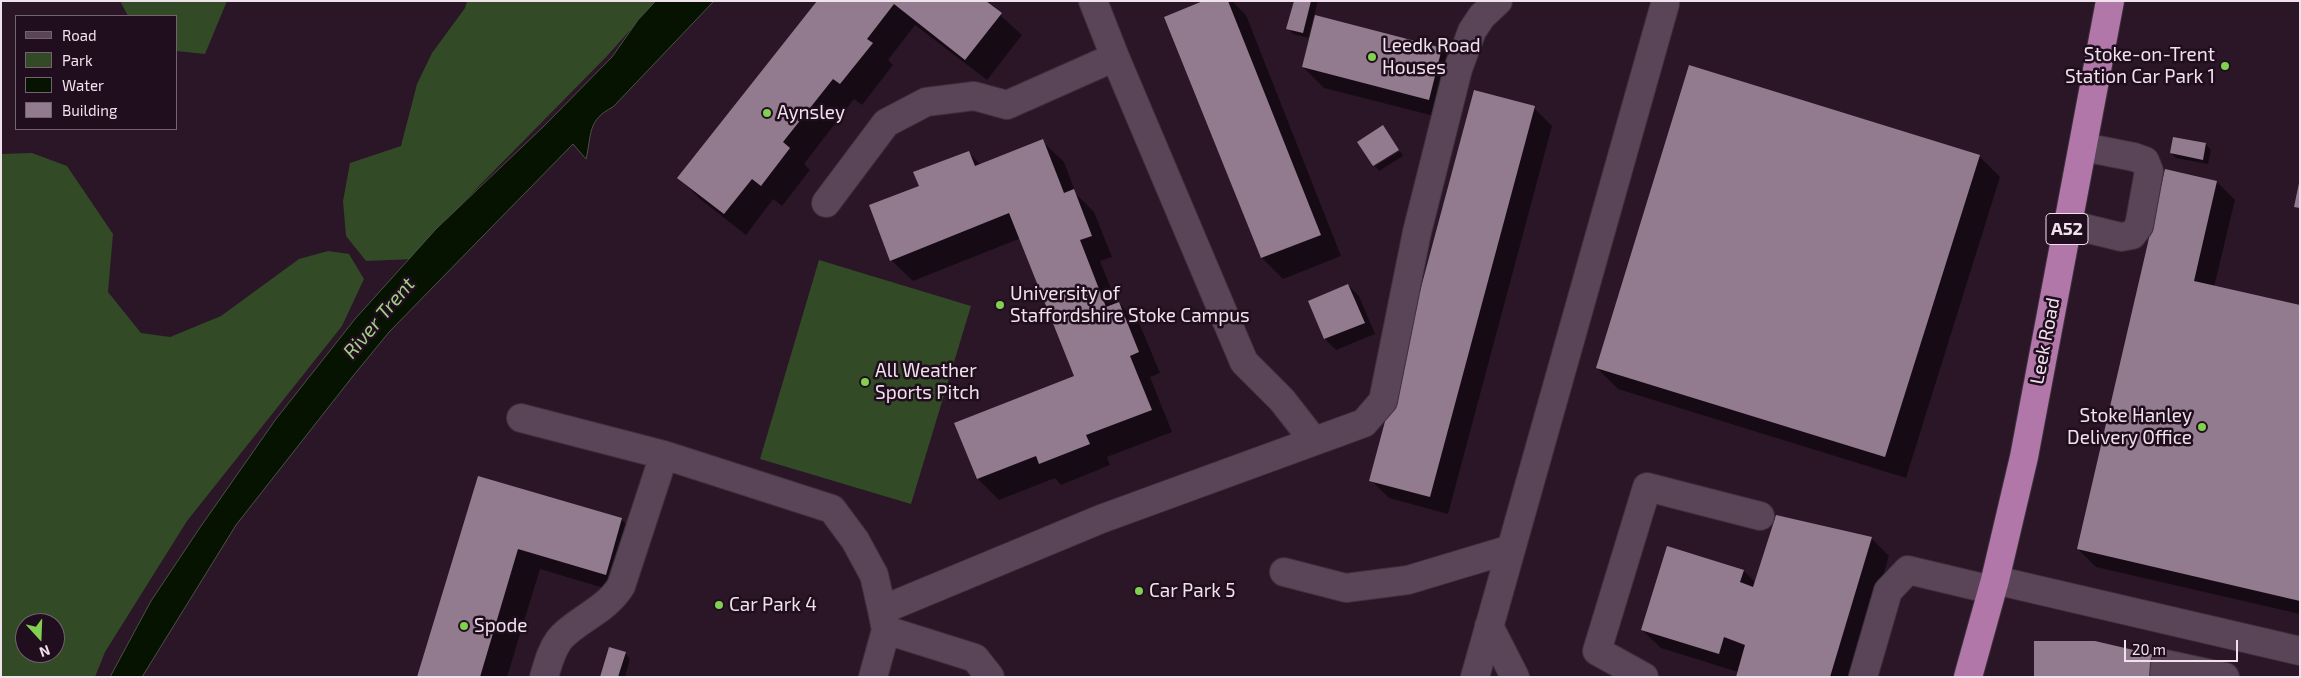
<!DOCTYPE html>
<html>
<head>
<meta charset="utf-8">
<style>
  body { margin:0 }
  #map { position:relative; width:2301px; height:678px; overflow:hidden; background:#2a1627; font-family:"Exo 2",sans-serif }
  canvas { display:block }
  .frame { position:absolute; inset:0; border:2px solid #f0e2ed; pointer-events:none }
  .legend { position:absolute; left:15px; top:15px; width:162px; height:115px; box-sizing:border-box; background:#200d1d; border:1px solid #736270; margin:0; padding:6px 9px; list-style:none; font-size:15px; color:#f0e2ed }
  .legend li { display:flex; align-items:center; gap:10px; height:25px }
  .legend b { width:25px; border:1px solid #736270 }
  .north { position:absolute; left:15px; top:613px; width:50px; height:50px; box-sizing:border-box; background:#200d1d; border:1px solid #736270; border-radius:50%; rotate:160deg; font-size:14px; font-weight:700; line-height:20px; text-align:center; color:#f0e2ed }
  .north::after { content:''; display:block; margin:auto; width:18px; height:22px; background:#81d050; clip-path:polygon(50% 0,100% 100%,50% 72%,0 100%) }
  .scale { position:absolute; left:2124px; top:640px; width:114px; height:22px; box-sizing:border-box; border:2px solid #f0e2ed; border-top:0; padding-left:6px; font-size:15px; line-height:18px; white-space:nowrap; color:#f0e2ed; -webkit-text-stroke:4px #200d1d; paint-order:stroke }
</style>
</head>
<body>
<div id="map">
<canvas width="2301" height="678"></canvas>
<div class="frame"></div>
<ul class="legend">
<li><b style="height:6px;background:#5a4457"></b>Road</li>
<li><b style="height:14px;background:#324a26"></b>Park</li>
<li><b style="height:14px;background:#051300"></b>Water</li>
<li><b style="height:14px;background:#937b8f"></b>Building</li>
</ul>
<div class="north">N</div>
<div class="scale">20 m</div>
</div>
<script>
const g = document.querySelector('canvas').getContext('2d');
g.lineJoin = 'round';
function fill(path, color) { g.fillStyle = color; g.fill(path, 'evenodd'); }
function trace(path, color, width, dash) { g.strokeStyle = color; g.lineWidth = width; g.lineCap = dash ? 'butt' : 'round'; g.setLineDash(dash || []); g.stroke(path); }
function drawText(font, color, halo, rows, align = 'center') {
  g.font = font + ' "Exo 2",sans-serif'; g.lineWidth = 5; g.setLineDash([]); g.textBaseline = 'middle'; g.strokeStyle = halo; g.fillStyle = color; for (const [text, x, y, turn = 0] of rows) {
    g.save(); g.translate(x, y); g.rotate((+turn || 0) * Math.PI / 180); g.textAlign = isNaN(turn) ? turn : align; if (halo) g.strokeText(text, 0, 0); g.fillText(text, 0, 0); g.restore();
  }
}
const green = new Path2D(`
  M120,1h107l-22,53 -29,-3v-35h-48z
  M467,1h189l-49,55 -127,129 -67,74 -47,2 -20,-25 -3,-35 7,-38 51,-17 16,-62 15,-31 33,-45z
  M32,153l35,13 46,68 -5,58 33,41 29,4 51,-21 78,-57 29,-8 21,3 15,25 -22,47 -155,195 -82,131 -10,25h-94v-523zM25,623h30v30h-30z
  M819,260l152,46 -60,198 -151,-45z`);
const water = new Path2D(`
  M656,1h58l-101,106c-26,13 -21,27 -27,52l-13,-15 -183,187 -37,45 -117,149 -94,152h-32l41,-76 48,-72 77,-110 79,-100 81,-90 108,-103 68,-69 26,-37z`);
const shadow = new Path2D(`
  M818,1h173l-2,4 33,30 -35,45 -72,-55 -27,35 5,5 -31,40 -8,-6 -50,65 6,6 -28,36 -9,-7 -27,36 -46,-36 -21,-21z
  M1206,1h26l14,14 95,241 -58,23 -21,-21 -96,-241z
  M1296,1h22l-10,37 -15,-4 -5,-6z
  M1441,49l22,21 -13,50 -126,-32 -21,-21z
  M1534,108l18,18 -104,388 -59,-16 -18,-18z
  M2174,138l32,6 5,6 -3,14 -32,-6 -5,-5z
  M1042,141l22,21 12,32 18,18 18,45 -12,4 17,43 2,-1 21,22 20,48 -10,4 22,55 -65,25 3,8 -49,20 -6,-7 -56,22 -21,-21 98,-102 -55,-139 -108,43 -22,-21 29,-73 48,-35 13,13z
  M1400,151l3,5 -24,15 -4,-5z
  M1979,156l21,21 -94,301 -288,-89 -21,-21z
  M2217,182l18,18 -21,87 86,19v308l-204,-47 -18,-18z
  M1348,285l11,11 16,38 -39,16 -11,-11 -16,-37z
  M479,477l143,43 21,21 -16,54 -87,-26 -33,108h-88z
  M1871,538l18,18 -36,121h-116l1,-5 -77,-24 -19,-18 26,-82 76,23 12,12z
  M625,653l5,6 -5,18h-24z`);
const building = new Path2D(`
  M817,1h169l16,12 -37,47 -71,-56 -27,35 6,4 -33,41 -7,-5 -50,63 7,6 -29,38 -9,-7 -28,35 -47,-36z
  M1203,1h25l93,234 -60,23 -97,-241z
  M1294,1h17l-8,32 -17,-4z
  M1315,15l127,33 -13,52 -127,-33z
  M1689,65l291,90 -95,302 -289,-89z
  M1474,90l61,16 -105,391 -61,-16z
  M1383,125l16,25 -26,16 -16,-24z
  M2173,137l33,6 -3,17 -33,-7z
  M1043,139l21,54 10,-4 18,47 -12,4 26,67 13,-5 20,50 -9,4 22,54 -66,25 4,9 -51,20 -3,-8 -59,23 -23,-56 120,-47 -65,-163 -119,48 -21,-56 50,-19 -6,-14 56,-21 6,15z
  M2165,169l52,12 -23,100 106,24v296l-223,-52z
  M2299,183h1v25l-6,-1z
  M1348,284l17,39 -41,16 -16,-38z
  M478,476l144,42 -16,57 -88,-26 -38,128h-63z
  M1776,515l96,22 -42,140h-94l9,-32 -21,-8 -5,17 -78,-24 26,-84 77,24 -4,12 13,5z
  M2034,641h61l60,14v22h-121z
  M609,647l17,5 -8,25h-18z`);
const minor = new Path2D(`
  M1093,1l22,56 129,305 38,38 32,41
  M826,203l60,-80 40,-21 48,-6 33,9 108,-48
  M2068,224l53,13 11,-2 7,-9 10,-55 -4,-10 -11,-4 -51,-10
  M521,418l143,37
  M1284,572l62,16 62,-8 103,-31
  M1995,580l305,71
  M1489,626l26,51
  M886,630l89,28 15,19
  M544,677c4,-13 7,-26 15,-37 16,-20 46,-28 62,-54l43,-131 168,54 23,31 19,35 8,35
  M873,677l13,-47 -4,-20 219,-91 263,-96 19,-22 34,-169 41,-163 14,-38 10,-15 16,-15
  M1475,677l190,-673
  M1644,677l-47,-26 50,-164 113,29
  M1863,677l25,-86 20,-21 84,20
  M2164,677l1,-13 60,13`);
const highway = new Path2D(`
  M1968,677l27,-97 29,-123 86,-456`);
const markers = [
  [1372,57,5,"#81d050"],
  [2225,66,5,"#81d050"],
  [767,113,5,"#81d050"],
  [1000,305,5,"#81d050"],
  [865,382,5,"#81d050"],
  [2202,427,5,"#81d050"],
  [1139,591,5,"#81d050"],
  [719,605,5,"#81d050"],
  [464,626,5,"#81d050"]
];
const shields = [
  [2067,229,42]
];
const shieldNames = [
  ["A52",2067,229]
];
const poiNames = [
  ["Leedk Road",1382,46],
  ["Houses",1382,68],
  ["Stoke-on-Trent",2215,55,"right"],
  ["Station Car Park 1",2215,77,"right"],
  ["Aynsley",777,113],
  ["University of",1010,294],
  ["Staffordshire Stoke Campus",1010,316],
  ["All Weather",875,371],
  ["Sports Pitch",875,393],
  ["Stoke Hanley",2192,416,"right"],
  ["Delivery Office",2192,438,"right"],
  ["Car Park 5",1149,591],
  ["Car Park 4",729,605],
  ["Spode",474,626]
];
const streetNames = [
  ["Leek Road",2045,341,-79]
];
const waterNames = [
  ["River Trent",379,318,-50]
];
fill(green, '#324a26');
fill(water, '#051300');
trace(water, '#4c5147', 1);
fill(shadow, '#0007');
fill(building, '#937b8f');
trace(minor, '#3e303c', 30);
trace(highway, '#3e303c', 30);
trace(minor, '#5a4457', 28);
trace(highway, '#b077a8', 28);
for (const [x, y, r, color] of markers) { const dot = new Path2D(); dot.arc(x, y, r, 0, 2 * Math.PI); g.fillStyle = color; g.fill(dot); trace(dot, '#200d1d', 2); }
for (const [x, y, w] of shields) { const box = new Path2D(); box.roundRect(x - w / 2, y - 15.5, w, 31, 4); g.fillStyle = '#200d1d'; g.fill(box); trace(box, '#f0e2ed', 1); }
drawText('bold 18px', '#f0e2ed', null, shieldNames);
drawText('19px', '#f0e2ed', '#200d1d', poiNames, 'left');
drawText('19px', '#f0e2ed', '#200d1d', streetNames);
drawText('italic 20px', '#9ed084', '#200d1d', waterNames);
</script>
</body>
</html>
